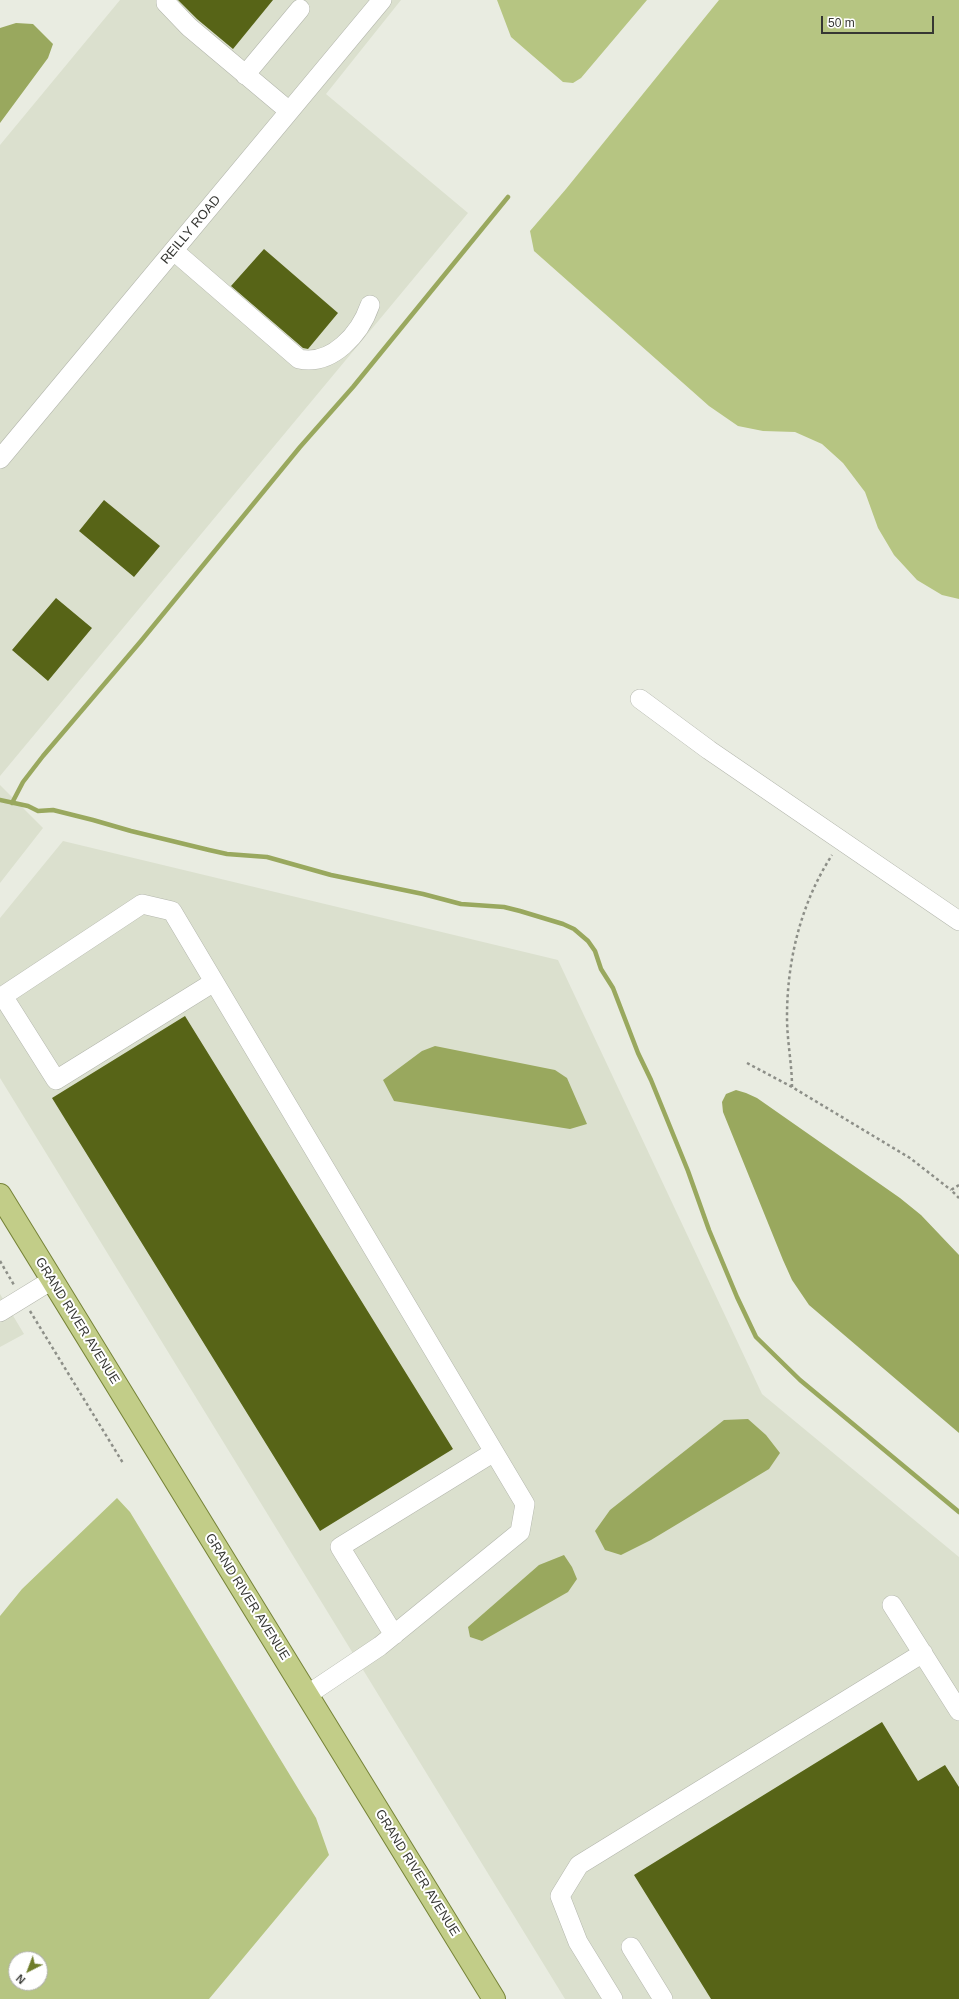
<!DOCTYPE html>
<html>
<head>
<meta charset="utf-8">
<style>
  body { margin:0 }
  #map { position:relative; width:959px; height:1999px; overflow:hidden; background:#e9ece1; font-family:Helvetica,sans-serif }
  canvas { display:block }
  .north { position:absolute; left:8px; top:1951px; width:40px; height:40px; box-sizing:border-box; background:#fff; border:1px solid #afafad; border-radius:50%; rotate:222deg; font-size:11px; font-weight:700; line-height:16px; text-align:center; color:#363733 }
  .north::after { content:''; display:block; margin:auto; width:14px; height:18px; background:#6f7d2b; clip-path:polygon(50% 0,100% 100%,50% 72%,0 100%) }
  .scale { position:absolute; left:821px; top:16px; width:113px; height:18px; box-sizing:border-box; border:2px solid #363733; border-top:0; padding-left:5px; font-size:12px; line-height:14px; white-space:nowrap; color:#363733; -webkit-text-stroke:3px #fff; paint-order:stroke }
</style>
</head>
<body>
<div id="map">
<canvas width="959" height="1999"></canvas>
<div class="north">N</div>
<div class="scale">50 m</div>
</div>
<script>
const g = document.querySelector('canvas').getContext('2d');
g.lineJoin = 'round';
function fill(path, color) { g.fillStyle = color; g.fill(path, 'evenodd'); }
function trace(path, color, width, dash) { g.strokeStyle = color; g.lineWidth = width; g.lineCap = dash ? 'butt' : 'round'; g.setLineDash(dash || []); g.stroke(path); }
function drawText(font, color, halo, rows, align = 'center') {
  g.font = font + ' Helvetica,sans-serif'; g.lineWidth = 4; g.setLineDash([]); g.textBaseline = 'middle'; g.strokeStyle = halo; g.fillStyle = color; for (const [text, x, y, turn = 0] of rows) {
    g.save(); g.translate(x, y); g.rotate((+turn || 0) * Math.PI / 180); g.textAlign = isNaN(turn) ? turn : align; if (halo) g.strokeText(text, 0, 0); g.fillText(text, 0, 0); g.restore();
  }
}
const built = new Path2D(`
  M120,0h281l-75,94 142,119 -468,563v-631z
  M0,785l43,43 -43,55z
  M63,841l495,119 204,434 197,163v442h-394l-565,-921v-160z
  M0,1294l24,40 -24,13z`);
const green = new Path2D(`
  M497,0h150l-66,78 -8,5 -10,-1 -52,-45z
  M719,0h240v599l-17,-4 -25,-15 -23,-25 -16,-27 -13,-36 -22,-29 -21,-19 -27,-12 -32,-1 -25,-5 -29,-20 -175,-155 -4,-20 36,-42z
  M117,1498l13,14 186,306 13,37 -120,144h-209v-383l22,-27zM16,1959h24v24h-24z`);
const water = new Path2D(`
  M16,23l17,1 20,20 -5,14 -48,65v-95z
  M435,1046l120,24 12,8 20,46 -17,5 -176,-28 -11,-21 39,-29z
  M736,1090l10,3 11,5 143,100 21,17 38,40v178l-150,-128 -17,-25 -9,-20 -60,-148 -1,-10 4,-8z
  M748,1419l18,16 14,18 -11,16 -118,71 -30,15 -16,-5 -10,-19 15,-21 114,-90z
  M564,1555l8,12 5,12 -9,13 -86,49 -12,-4 -2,-10 71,-62z`);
const stream = new Path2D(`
  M0,800l28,6 10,5 15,-1 40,10 38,11 78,19 18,4 40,3 64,18 92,19 38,10 43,3 16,4 43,13 11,5 14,12 7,10 6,18 12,19 25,65 13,27 37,91 21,59 28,67 19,40 44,43 159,132
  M12,803l11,-21 20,-26 98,-115 159,-194 53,-60 155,-190`);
const building = new Path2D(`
  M178,0h95l-40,49 -36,-30z
  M264,249l74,64 -30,36 -5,-1 -72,-62z
  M104,500l56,46 -26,31 -55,-46z
  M56,598l36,30 -44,53 -36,-31z
  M185,1016l268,433 -133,82 -268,-433z
  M882,1722l36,59 27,-16 14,22v212h-248l-77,-124z`);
const path = new Path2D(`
  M747,1063l45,24 118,71 41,32
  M792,1087c0,-23 -5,-46 -5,-70 0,-57 14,-114 45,-162
  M959,1185l-8,5 8,8
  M0,1261l14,24
  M30,1311l93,152`);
const minor = new Path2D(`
  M166,0v3l23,24 100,84
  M245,75l55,-66
  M174,251l125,108c33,7 61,-25 71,-54
  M0,459l382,-459
  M640,699l69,51 250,171
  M3,996l53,84 158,-98
  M0,998l142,-94 30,7 353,593 -5,28 -140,114 -73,49
  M0,1312l52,-32
  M892,1605l67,106
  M394,1635l-54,-88 154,-95
  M631,1947l32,52
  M613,1999l-35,-57 -18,-46 19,-31 344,-212`);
const major = new Path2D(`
  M0,1195l494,804`);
const streetNames = [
  ["REILLY ROAD",191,230,-50],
  ["GRAND RIVER AVENUE",77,1321,58],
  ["GRAND RIVER AVENUE",247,1597,58],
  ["GRAND RIVER AVENUE",417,1873,58]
];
fill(built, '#dbe0ce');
fill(green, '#b6c582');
fill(water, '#99a85e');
trace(stream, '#99a85e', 4.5);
fill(building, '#576417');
trace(minor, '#b4b7ad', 20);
trace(major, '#768337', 24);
trace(path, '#8d8f88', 2.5, [3, 3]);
trace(minor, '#fff', 19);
trace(major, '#c2cd88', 22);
drawText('13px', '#363733', '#fff', streetNames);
</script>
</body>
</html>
